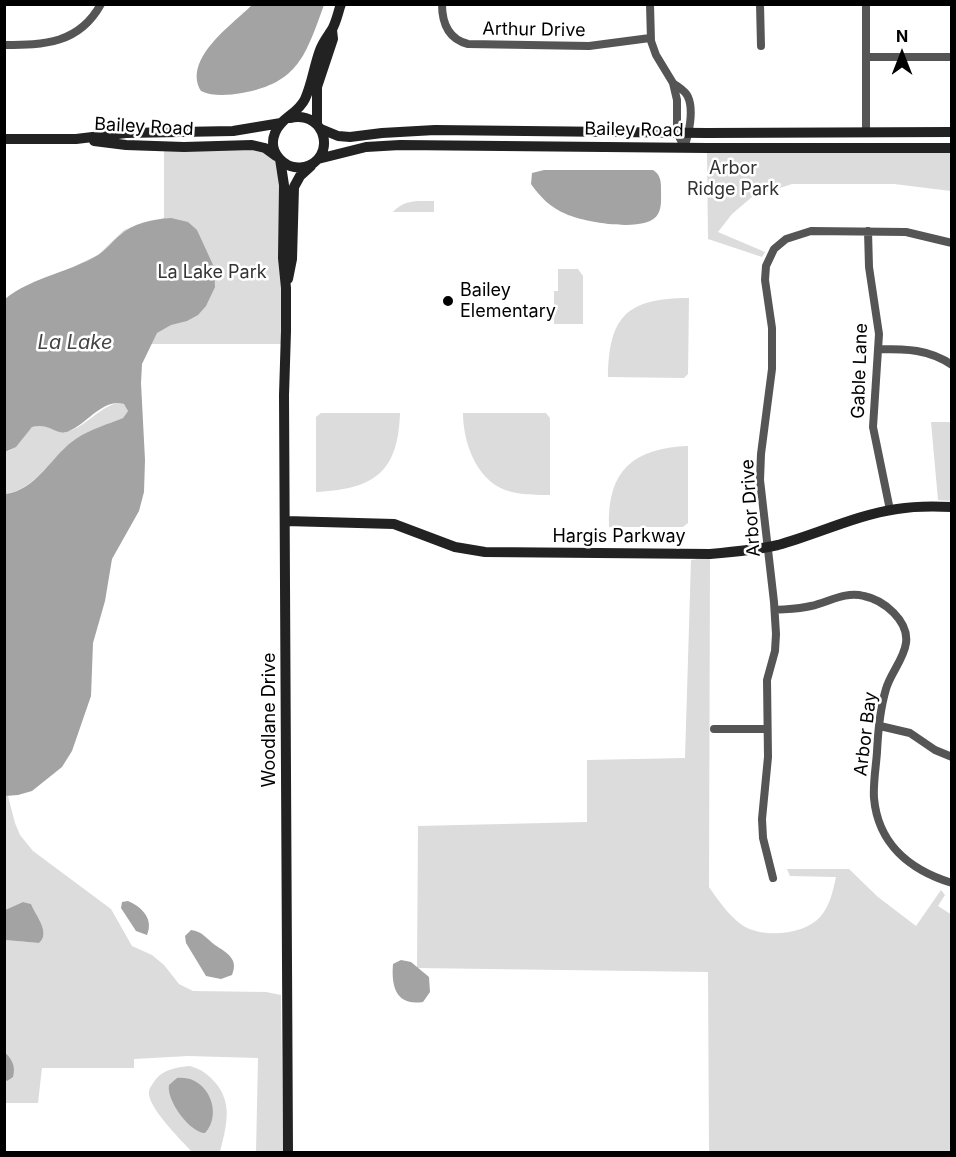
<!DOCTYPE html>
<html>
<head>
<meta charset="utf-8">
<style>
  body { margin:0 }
  #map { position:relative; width:956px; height:1157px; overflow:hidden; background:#fff; font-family:Inter,sans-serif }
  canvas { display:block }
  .frame { position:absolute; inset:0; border:6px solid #000; pointer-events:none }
  .north { position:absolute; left:872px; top:24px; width:60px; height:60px; -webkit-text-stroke:4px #fff; paint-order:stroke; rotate:0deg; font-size:16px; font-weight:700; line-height:24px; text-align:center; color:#000 }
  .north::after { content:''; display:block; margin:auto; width:21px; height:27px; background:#000; clip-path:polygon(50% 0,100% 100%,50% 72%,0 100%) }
</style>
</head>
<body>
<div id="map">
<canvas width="956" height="1157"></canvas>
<div class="frame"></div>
<div class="north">N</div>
</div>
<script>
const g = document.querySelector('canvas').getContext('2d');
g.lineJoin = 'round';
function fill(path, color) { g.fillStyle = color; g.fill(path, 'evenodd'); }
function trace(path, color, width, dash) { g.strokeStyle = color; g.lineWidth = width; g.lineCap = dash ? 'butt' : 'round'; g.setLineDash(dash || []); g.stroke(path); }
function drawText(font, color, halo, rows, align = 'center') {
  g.font = font + ' Inter,sans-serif'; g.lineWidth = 5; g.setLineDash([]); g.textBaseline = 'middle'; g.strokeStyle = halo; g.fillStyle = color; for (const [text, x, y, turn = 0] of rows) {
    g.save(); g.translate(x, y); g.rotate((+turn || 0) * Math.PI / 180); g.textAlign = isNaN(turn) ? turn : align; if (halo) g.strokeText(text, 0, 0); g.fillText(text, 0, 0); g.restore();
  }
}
const green = new Path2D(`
  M246,144l32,13 8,187h-254l1,-62 27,-9 38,-18 26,-25 8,-3 32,-9v-72z
  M707,153h244v38l-57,-7h-102l-40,13 -20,17 -14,18 47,20 -3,5 -54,-18z
  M434,201v11h-41c11,-13 25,-11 41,-11z
  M558,269h20l5,7v48h-29v-33h4z
  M689,298l-1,76 -4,4 -76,-1c1,-60 18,-79 81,-79z
  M121,402l5,4 2,5 -5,7c-15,6 -32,11 -46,20 -26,18 -39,51 -72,56v-42c13,-3 18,-16 27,-25 17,-5 21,7 36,4 17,-3 31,-25 53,-29z
  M321,413h79c-2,61 -27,76 -84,79v-75z
  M463,413h83l4,5v77c-13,0 -26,0 -38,-3 -34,-7 -49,-48 -49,-79z
  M931,422h20v79l-13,-1z
  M688,446v77l-5,4h-74c-2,-56 24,-79 79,-81z
  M710,557l-1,330c9,13 20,29 33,38 21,14 63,10 79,-9 9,-11 12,-25 15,-39l-46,-1 -3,-7h62l29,28 38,29 25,-36 4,5 -7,11 14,9 -1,237h-242l-1,-180 -291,-4 1,-142 169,-4v-62l98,-2 6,-198z
  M4,796h4l7,27 5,12 13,16 78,58 21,37 20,9 12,10 15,19 14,7 73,1 15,3 2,157h-27l2,-94 -70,-2 -54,3v9h-92l-4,35h-33v-23l2,1 5,-20 -7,-10v-111l34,3c12,-10 -3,-27 -8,-39l-8,-2 -18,8z
  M190,1066c8,2 15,6 21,12 23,22 16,46 9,74h-28c-10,-11 -46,-46 -43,-61 1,-4 5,-9 7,-12 8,-10 22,-12 34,-13z`);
const water = new Path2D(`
  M252,5h72c-18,49 -25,78 -82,88 -13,2 -28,4 -41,-2 -19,-32 32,-67 51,-86z
  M544,170h109c8,5 8,12 8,20 0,8 1,17 -3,24 -10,20 -75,8 -92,0 -15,-6 -26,-17 -35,-30l1,-11z
  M171,218l17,4 9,8 17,37 1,20 -9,19 -8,9 -11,6 -16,4 -14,8 -15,31 -1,19 4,77 -1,32 -5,19 -27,48 -7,42 -12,42 -2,53 -19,55 -10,16 -30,24 -14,4 -13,1v-302c33,-4 46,-39 72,-56 14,-9 31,-14 46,-20l5,-7 -4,-7c-21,-6 -37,20 -55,27 -12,6 -19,-9 -37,-4l-16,20 -11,5v-153c27,-22 63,-26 93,-44 8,-5 14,-13 21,-19 14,-13 34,-17 52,-18z
  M128,901c14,6 26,18 19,34l-11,-4 -15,-23 1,-6z
  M23,902l8,2c5,12 20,29 8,39l-34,-3v-30z
  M191,930c11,1 16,9 24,15 12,8 24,14 17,30l-11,4 -15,-3 -20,-33 -1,-7z
  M401,960l10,2 18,15 1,15 -7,10c-26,4 -32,-14 -30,-38z
  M4,1051c8,8 12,15 9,26l-6,4 -2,-1z
  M177,1078c30,-4 47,35 28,55 -15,0 -39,-33 -36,-48z`);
const street = new Path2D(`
  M442,4c0,19 6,35 26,40l121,2 61,-8
  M650,4l1,37 5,14 17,28 4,17v32l7,15
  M760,4l1,42
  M866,4v128
  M4,45c40,0 75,-1 97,-41
  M867,57h85
  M673,83c5,4 13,8 15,14 6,13 1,38 -4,50
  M868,231l1,36 10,67 -6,93 17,83
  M879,349c27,0 50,0 73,16
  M775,610c12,-1 24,-1 36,-4 18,-4 34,-15 53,-10 20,4 45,25 42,47 -2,16 -16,31 -20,46 -6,20 -8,42 -9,63 -1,15 -4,31 -3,46 4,46 36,72 78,85
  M880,726l30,7 25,17 17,7
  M714,729h52
  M773,878l-10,-40 -1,-19 6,-62 -1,-77 8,-29 1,-17 -2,-32 -14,-122 1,-26 11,-85v-41l-7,-48 1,-14 8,-17 12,-10 25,-8 95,1 46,11`);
const secondary = new Path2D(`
  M290,118c37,-8 47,41 14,49 -19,4 -37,-15 -29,-34 5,-15 23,-19 30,-34 7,-15 9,-33 15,-49 3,-8 7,-13 11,-19 5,-7 7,-19 10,-27
  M317,124v-37l16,-48 -1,-9
  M321,129l17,7 12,1 32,-4 53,-3 271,3 246,-1
  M4,139h72l50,-6 107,-2 48,-8
  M94,141l32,4 58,2 68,-2 13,3 11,8
  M280,159l4,26 -1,73 3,30v43l-2,64 4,757
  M318,159l48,-12 34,-2 307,3h245
  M288,279l4,-20 2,-72 6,-11 11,-10
  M286,521l108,3 61,23 30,5 225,2c23,-2 46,-4 68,-9 40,-11 78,-30 119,-36 18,-3 36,-3 55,-2`);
const markers = [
  [448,301,6,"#000"]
];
const streetNames = [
  ["Arthur Drive",534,30,1],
  ["Bailey Road",144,127,3],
  ["Bailey Road",634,130,1],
  ["Gable Lane",860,371,-88],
  ["Arbor Drive",751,508,-94],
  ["Hargis Parkway",619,537],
  ["Woodlane Drive",270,720,-90],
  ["Arbor Bay",866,734,-83]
];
const parkNames = [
  ["Arbor",733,169],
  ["Ridge Park",733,190],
  ["La Lake Park",212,273]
];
const poiNames = [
  ["Bailey",460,291],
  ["Elementary",460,312]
];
const waterNames = [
  ["La Lake",75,343]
];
fill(green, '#dcdcdc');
fill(water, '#a3a3a3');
trace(street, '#555', 8);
trace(secondary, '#222', 10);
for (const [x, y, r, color] of markers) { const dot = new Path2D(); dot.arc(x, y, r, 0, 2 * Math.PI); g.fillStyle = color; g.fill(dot); trace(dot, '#fff', 2); }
drawText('18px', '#000', '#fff', streetNames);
drawText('18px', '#333', '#fff', parkNames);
drawText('18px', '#000', '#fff', poiNames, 'left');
drawText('italic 20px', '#444', '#fff', waterNames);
</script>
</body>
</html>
